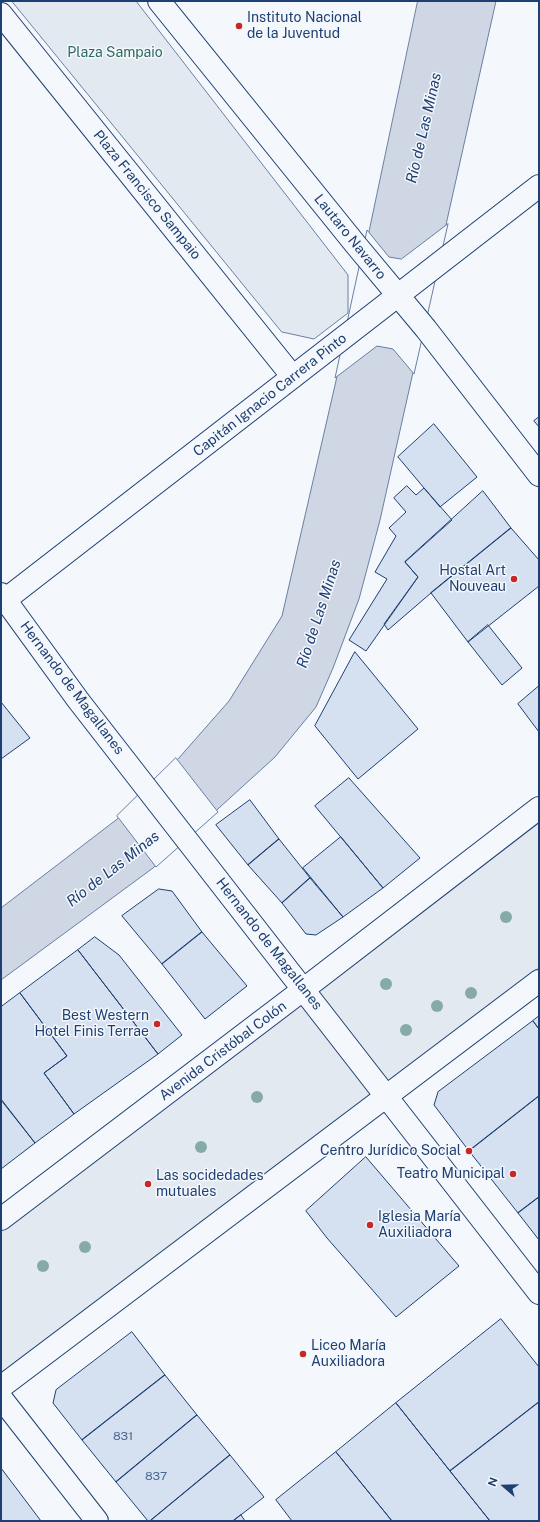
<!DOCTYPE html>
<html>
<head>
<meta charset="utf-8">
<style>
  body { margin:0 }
  #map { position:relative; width:540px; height:1522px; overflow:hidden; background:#f4f7fb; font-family:"Public Sans",sans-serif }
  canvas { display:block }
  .frame { position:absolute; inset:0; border:2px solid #1d3f73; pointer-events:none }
  .north { position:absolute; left:484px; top:1466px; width:40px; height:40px; -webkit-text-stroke:3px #f4f7fb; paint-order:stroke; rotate:290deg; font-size:11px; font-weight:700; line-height:16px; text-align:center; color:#1d3f73 }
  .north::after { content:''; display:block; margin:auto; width:14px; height:18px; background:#1d3f73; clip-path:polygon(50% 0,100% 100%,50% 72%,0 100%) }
</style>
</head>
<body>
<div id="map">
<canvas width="540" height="1522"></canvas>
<div class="frame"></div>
<div class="north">N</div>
</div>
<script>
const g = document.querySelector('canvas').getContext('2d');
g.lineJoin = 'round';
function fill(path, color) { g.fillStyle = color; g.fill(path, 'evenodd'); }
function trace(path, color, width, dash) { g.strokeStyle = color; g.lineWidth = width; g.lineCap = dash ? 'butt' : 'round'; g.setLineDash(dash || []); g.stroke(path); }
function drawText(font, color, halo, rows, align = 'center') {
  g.font = font + ' "Public Sans",sans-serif'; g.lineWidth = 3; g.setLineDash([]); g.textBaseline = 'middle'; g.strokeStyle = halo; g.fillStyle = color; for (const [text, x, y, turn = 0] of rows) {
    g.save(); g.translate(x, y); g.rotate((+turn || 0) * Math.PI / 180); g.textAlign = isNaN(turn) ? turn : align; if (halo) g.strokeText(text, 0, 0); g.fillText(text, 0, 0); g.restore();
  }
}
const green = new Path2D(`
  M12,1h124l212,274v38l-34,26 -32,-7z
  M539,822v146l-538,409v-146z`);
const water = new Path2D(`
  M418,1h78l-116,519 -21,79 -26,69 -17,39 -41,50 -122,111 -152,112v-72l115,-88 62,-61 51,-58 53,-85 73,-318z`);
const pier = new Path2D(`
  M448,224l-34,150 -21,-25 -16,-3 -42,32 32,-148 22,27 12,2z
  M176,758l42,54 -62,55 -39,-51z`);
const building = new Path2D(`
  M539,417v10l-5,-6z
  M434,424l43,53 -37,30 -42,-50z
  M407,486l9,9 8,-7 28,32 -47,42 13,15 -52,74 -17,-11 38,-61 -12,-7 21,-36 -7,-8 17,-16 -12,-14z
  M483,491l28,37 -80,65 -43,37 -4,-6 34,-47 -13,-15z
  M511,528l28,32v26l-71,56 -37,-49z
  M488,625l34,43 -20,17 -34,-43z
  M355,652l63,77 -60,50 -43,-53z
  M539,686v46l-21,-28z
  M1,702l29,36 -29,21z
  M349,778l71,80 -37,30 -68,-82z
  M250,800l29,39 -31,26 -32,-40z
  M341,837l42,51 -40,29 -40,-49z
  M279,839l31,39 -28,25 -34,-38z
  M310,878l33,39 -27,18 -10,-1 -24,-31z
  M159,889l13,2 30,41 -40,32 -40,-48z
  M202,932l45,54 -42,33 -43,-55z
  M95,937l24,18 63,80 -24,19 -80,-104z
  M78,950l80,104 -84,60 -30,-41 23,-17 -47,-63z
  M20,993l47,63 -23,17 30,41 -39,29 -34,-44v-92z
  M539,1016v13l-6,-8z
  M533,1021l6,8v67l-70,55 -35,-46 4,-13z
  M539,1096v101l-21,16 -49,-62z
  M1,1100l34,43 -34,26z
  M366,1157l93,109 -63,51 -69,-79 -21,-27z
  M539,1197v43l-21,-27z
  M501,1319l38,48v35l-89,69 -54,-68z
  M132,1332l33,43 -83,65 -29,-37 3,-13z
  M165,1375l32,40 -81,67 -34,-42z
  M539,1402v119h-49l-40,-50z
  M396,1403l54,68 40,50h-98l-56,-69z
  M197,1415l33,40 -80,66h-2l-32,-39z
  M336,1452l56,69h-100l-16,-21z
  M230,1455l34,42 -31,24h-83z
  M1,1468l40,53h-40z
  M241,1515l4,6h-12z`);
const street = new Path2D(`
  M159,1l197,244 70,84 113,146
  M1,14l292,363
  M1,603l538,-417`);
const secondary = new Path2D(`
  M1,1219l303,-230 235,-181
  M1,1387l538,-406`);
const primary = new Path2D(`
  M1,594l77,106 461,593
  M1,1398l96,123`);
const trees = [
  [506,917],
  [386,984],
  [471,993],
  [437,1006],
  [406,1030],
  [257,1097],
  [201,1147],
  [85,1247],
  [43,1266]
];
const markers = [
  [239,26,4,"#c62828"],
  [514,579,4,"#c62828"],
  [157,1024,4,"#c62828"],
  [469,1151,4,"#c62828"],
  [513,1174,4,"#c62828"],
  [148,1184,4,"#c62828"],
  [370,1225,4,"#c62828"],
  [303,1354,4,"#c62828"]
];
const numberNames = [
  ["831",123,1436],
  ["837",156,1476]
];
const poiNames = [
  ["Instituto Nacional",247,18],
  ["de la Juventud",247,34],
  ["Hostal Art",506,571,"right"],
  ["Nouveau",506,587,"right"],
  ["Best Western",149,1016,"right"],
  ["Hotel Finis Terrae",149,1032,"right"],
  ["Centro Jurídico Social",461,1151,"right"],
  ["Teatro Municipal",505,1174,"right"],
  ["Las socidedades",156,1176],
  ["mutuales",156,1192],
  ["Iglesia María",378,1217],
  ["Auxiliadora",378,1233],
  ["Liceo María",311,1346],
  ["Auxiliadora",311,1362]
];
const parkNames = [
  ["Plaza Sampaio",115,53]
];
const streetNames = [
  ["Plaza Francisco Sampaio",147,195,51],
  ["Lautaro Navarro",350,237,51],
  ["Capitán Ignacio Carrera Pinto",270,395,-38],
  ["Hernando de Magallanes",72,688,53],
  ["Hernando de Magallanes",269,944,52],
  ["Avenida Cristóbal Colón",223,1051,-37]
];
const waterNames = [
  ["Río de Las Minas",424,128,-77],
  ["Río de Las Minas",319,614,-72],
  ["Río de Las Minas",113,869,-38]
];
fill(green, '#e3e9f0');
trace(green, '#687fa3', 1);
fill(water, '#cfd7e4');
trace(water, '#687fa3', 1);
fill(pier, '#f4f7fb');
trace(pier, '#687fa3', 1);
fill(building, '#d5e0f0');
trace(building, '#1d3f73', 1);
trace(street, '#1d3f73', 24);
trace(secondary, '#1d3f73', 24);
trace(primary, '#1d3f73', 24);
trace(street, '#f4f7fb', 22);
trace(secondary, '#f4f7fb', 22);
trace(primary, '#f4f7fb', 22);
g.fillStyle = '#86aba6';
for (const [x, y] of trees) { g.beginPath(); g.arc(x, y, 6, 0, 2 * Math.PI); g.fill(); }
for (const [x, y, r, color] of markers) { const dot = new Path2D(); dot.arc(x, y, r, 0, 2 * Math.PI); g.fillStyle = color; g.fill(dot); trace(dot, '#f4f7fb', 1.5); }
drawText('12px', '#4b6792', null, numberNames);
drawText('14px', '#1d3f73', '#f4f7fb', poiNames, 'left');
drawText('14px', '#2c6c60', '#f4f7fb', parkNames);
drawText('14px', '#1d3f73', '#f4f7fb', streetNames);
drawText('italic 15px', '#1d3f73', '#f4f7fb', waterNames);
</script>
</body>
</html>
